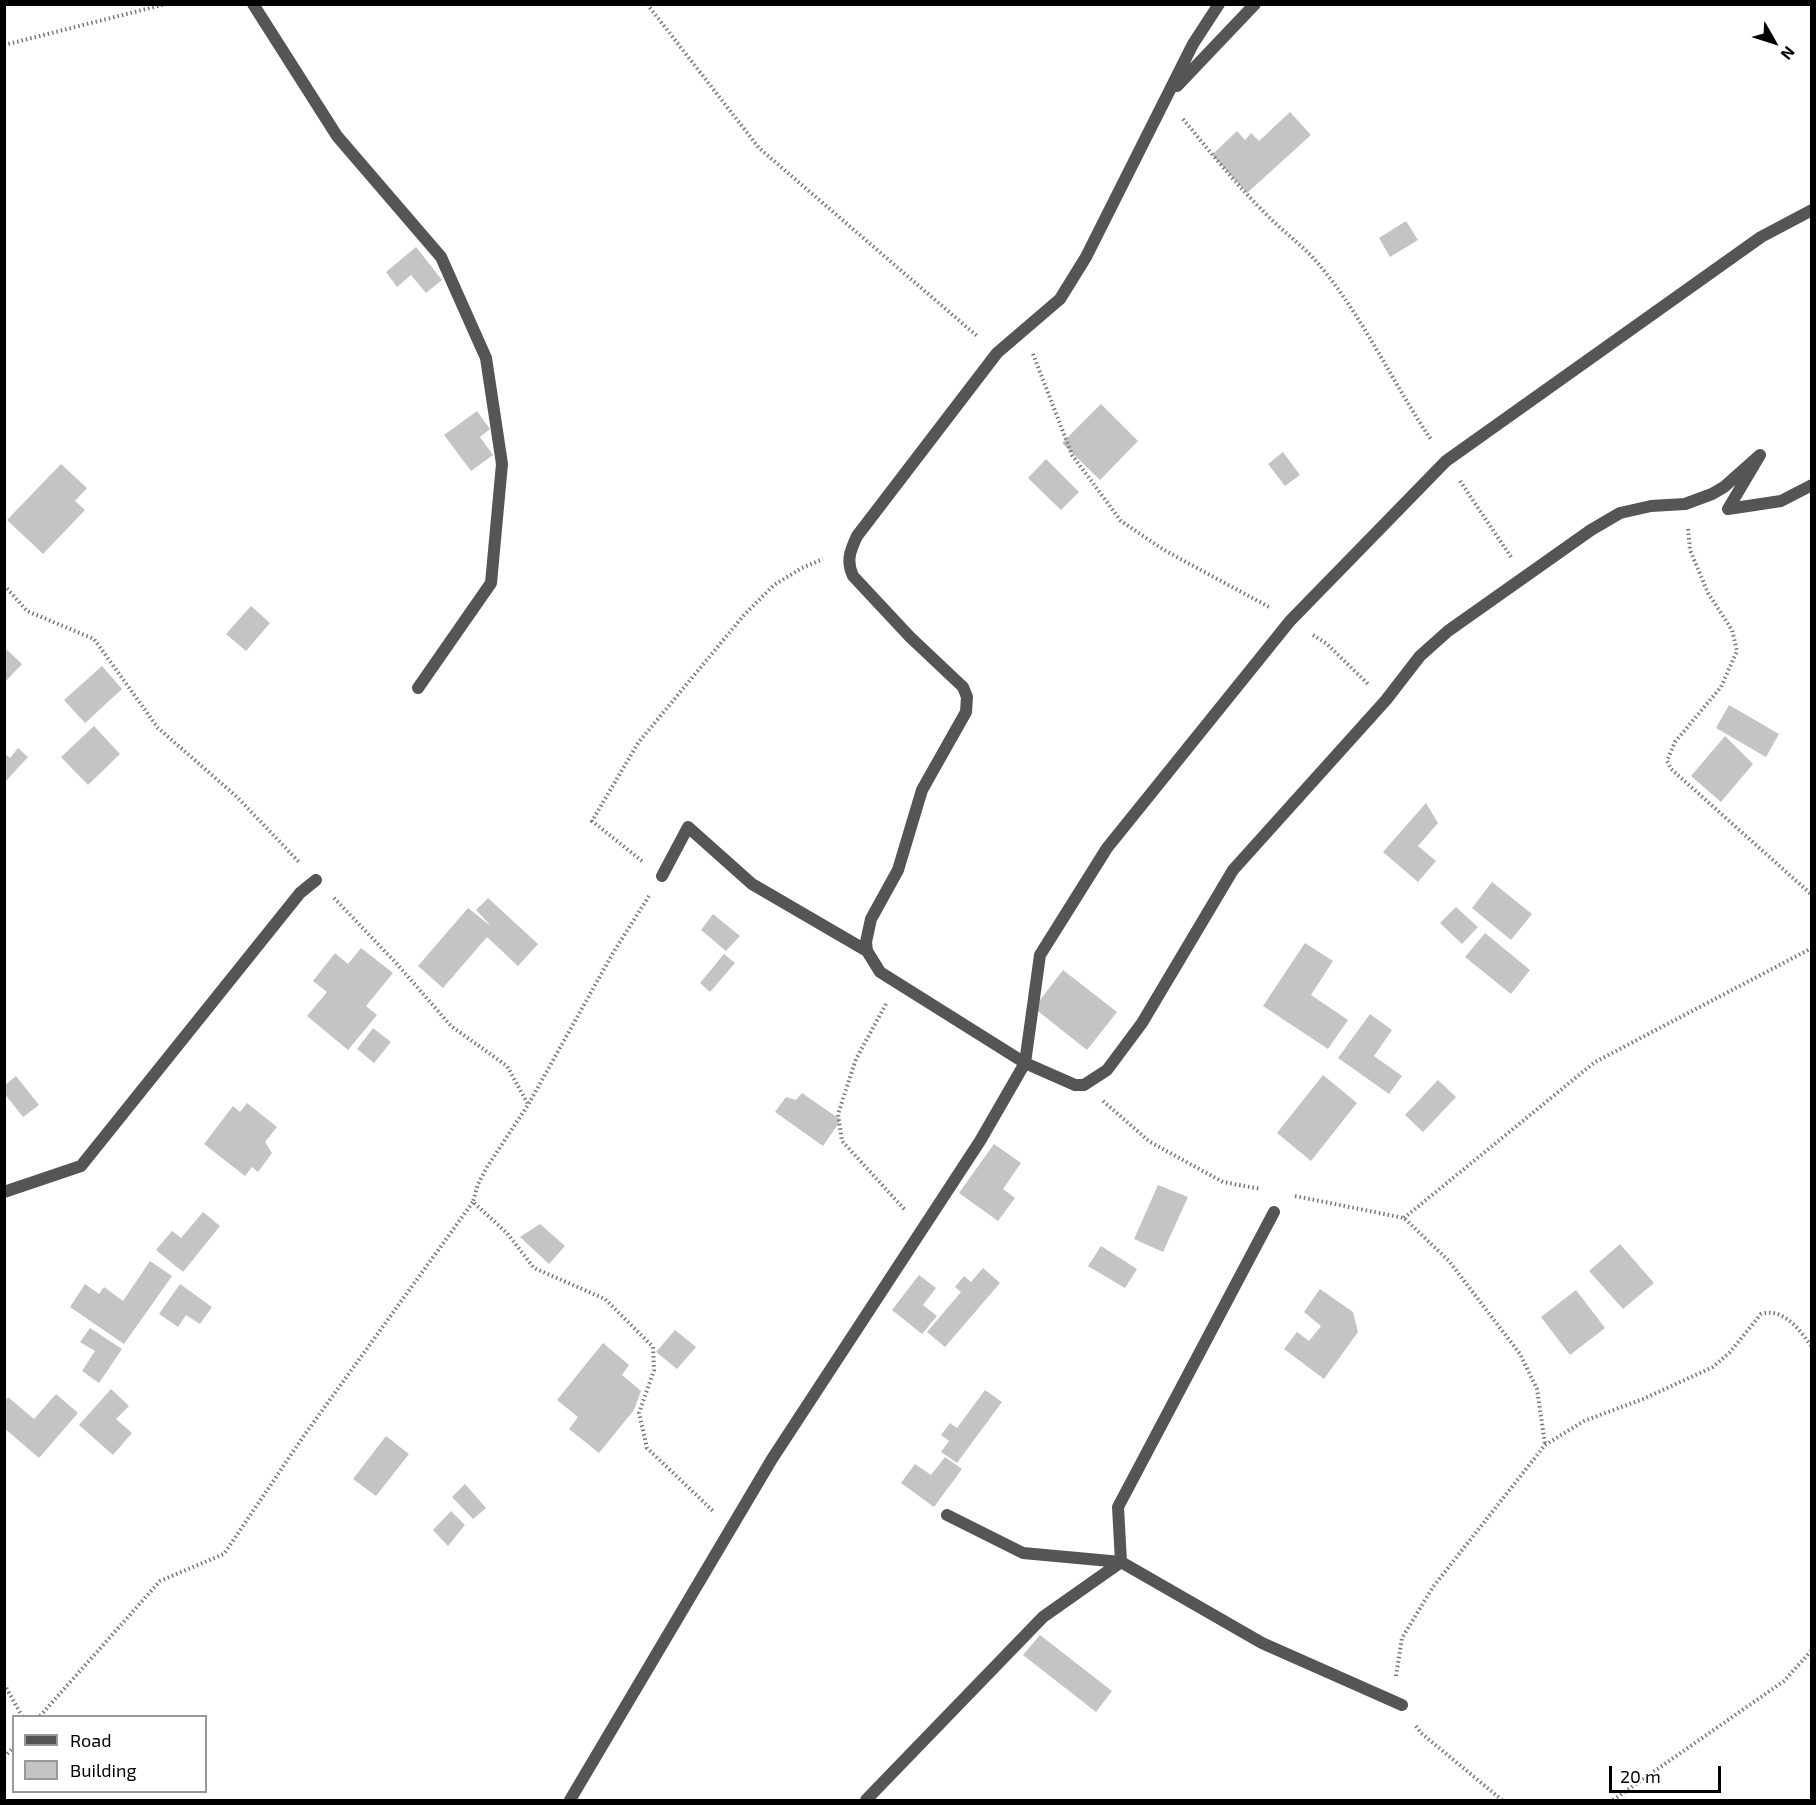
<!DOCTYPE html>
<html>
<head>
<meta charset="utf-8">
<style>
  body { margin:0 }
  #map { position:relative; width:1816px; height:1805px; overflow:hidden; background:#fff; font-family:"Exo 2",sans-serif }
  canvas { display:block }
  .frame { position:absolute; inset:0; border:6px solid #000; pointer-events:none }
  .legend { position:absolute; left:12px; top:1715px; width:195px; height:78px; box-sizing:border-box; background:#fff; border:2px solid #999; margin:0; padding:8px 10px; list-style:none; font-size:18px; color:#000 }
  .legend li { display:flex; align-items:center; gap:12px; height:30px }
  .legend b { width:30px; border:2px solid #999 }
  .north { position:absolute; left:1744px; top:12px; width:60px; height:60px; -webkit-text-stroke:4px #fff; paint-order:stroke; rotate:129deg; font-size:16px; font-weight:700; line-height:24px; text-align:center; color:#000 }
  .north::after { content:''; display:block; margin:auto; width:21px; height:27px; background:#000; clip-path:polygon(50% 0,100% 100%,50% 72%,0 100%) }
  .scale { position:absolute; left:1609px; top:1766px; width:112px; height:27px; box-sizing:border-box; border:3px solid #000; border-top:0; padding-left:8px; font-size:18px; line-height:21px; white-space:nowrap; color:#000; -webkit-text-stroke:4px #fff; paint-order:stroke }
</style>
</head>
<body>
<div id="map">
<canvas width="1816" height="1805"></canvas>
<div class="frame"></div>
<ul class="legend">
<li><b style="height:8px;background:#555"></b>Road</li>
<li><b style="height:16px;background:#c4c4c4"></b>Building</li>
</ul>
<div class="north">N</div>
<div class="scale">20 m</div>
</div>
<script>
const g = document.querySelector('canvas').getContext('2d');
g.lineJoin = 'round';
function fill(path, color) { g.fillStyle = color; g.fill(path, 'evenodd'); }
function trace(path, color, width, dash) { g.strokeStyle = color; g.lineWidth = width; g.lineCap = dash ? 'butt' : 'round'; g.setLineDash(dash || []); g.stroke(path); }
const building = new Path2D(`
  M1290,112l21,23 -64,58 -35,-38 25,-24 8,9 6,-7 8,8z
  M1406,221l12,19 -28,17 -11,-19z
  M416,247l26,33 -16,13 -15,-18 -14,12 -11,-15z
  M1101,404l37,37 -38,39 -38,-37z
  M477,411l13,18 -10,8 13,18 -22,16 -27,-36z
  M1283,452l17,23 -15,11 -17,-22z
  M1046,459l33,33 -18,18 -33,-32z
  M61,464l26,24 -12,13 10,9 -42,44 -36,-34z
  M251,606l19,17 -24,28 -20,-17z
  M6,649l16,15 -18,19v-33z
  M102,666l20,23 -37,34 -21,-23z
  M1729,705l50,29 -13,23 -50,-29z
  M94,726l26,28 -32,31 -27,-28z
  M1725,736l28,28 -32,38 -30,-26z
  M18,748l10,9 -24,26v-30l6,5z
  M1426,803l12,20 -20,23 18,15 -18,21 -35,-30z
  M1492,882l40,32 -21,26 -39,-32z
  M488,898l50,46 -20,22 -31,-29 -44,51 -25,-22 50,-58 24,19 -16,-17z
  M1456,907l22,20 -16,17 -22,-21z
  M713,914l27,22 -14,15 -25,-21z
  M1485,933l45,37 -19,24 -46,-37z
  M1305,943l28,18 -22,34 37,25 -20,29 -65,-43z
  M361,948l32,25 -27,33 11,9 -29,35 -41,-34 20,-24 -14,-11 22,-28 13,11z
  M724,954l11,9 -25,29 -10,-9z
  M1063,970l54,42 -30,38 -53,-42z
  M1370,1014l22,16 -18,26 28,20 -13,18 -51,-36z
  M373,1028l18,14 -17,21 -17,-14z
  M1323,1075l34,28 -46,58 -34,-28z
  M16,1076l23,29 -16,12 -19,-24v-7z
  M1438,1080l18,17 -33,35 -18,-17z
  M802,1093l39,27 -18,26 -48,-34 11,-15 10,3z
  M247,1103l30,24 -12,15 7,11 -14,19 -6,-5 -7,9 -41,-32 29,-38 7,6z
  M994,1144l27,19 -18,26 12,9 -17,23 -39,-28z
  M1158,1185l30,12 -25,55 -29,-13z
  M203,1212l17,14 -37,46 -27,-22 16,-19 9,7z
  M540,1224l25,22 -16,18 -29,-27z
  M1620,1244l34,39 -31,26 -34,-38z
  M1101,1246l36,23 -12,19 -37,-22z
  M150,1261l22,15 -48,68 -54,-37 15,-23 14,10 5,-7 19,14z
  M983,1268l17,15 -55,64 -18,-15 34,-40 -6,-5 9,-11 7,6z
  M919,1275l17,13 -13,17 14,11 -15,18 -30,-24z
  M180,1284l32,23 -12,17 -14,-9 -8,12 -19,-13z
  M1320,1289l33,23 5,20 -34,47 -40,-30 13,-17 12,9 12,-15 -17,-14z
  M1576,1290l29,38 -35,27 -29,-38z
  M90,1328l32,21 -23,34 -17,-12 13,-20 -15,-9z
  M675,1330l21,17 -19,22 -21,-17z
  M603,1343l26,22 -7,10 19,16 -7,19 -35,43 -30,-24 9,-12 -21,-17z
  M111,1389l18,17 -13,13 16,14 -19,22 -34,-30z
  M985,1390l17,12 -45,61 -16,-11 8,-11 -8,-6 9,-12 7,5z
  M56,1394l22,19 -39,45 -35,-30v-26l4,-5 26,22z
  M386,1436l23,18 -33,42 -23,-17z
  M945,1457l17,12 -28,38 -33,-24 14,-19 16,11z
  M465,1484l21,24 -13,11 -21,-22z
  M451,1511l14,14 -17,21 -15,-16z
  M1040,1635l72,56 -16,21 -73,-57z`);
const path = new Path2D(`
  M647,4l112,144 218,188
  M4,45l162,-41
  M1183,119c28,34 56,69 88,100 16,16 36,30 50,48 44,53 72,117 111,174
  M1033,354l39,101 49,66 43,29 105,57
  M1460,481l51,76
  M1688,529l2,21 18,43 24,37 5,21 -16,36 -46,55 -8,19 4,8 141,126
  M4,585l23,26 67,28 64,89 79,69 62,65
  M1313,635l14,9 41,40
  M642,861l-50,-40 46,-78 106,-128 30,-30 28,-17 21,-9
  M649,896l-36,57 -85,152 -41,62 -9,17 -5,18 34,31 27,35 71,31 48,48 1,23 -15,43 8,35 66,63
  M334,898l63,66 54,62 56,40 21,38
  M886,1004l-30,55 -18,55 4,27 63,69
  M1103,1101l47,41 73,40 38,7
  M1295,1196l109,22 45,43 71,93 17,35 8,55
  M1404,1218l191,-156 217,-114
  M1396,1676l6,-38 31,-51 112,-142 39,-24 59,-22 70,-32 17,-15 31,-38c22,-7 39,16 51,33
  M4,1684l18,32
  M40,1716l120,-135 64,-27 79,-117 170,-235
  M1416,1726l5,7 81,67
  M4,1757l10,-10
  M1613,1800l171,-119 28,-31`);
const lane = new Path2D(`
  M947,1515l76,38 98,9 141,81 140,62
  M866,1800l177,-183 78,-55 -3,-55 156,-295`);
const street = new Path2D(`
  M253,4l84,132 104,121 45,101 16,106 -11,119 -73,105
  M1219,4l-26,40 -107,213 -26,42 -63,54 -140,183c-7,15 -11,25 -4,40l57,61 53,50 4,10 -1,15 -44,78 -24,80 -27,49 -5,23 1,9 13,21 145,91 50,22h9l23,-15 35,-47 91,-153 153,-170 34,-44 28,-25 143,-101 29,-17 31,-7 34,-2 27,-10 12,-7 36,-32 -32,54 53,-8 31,-16
  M1177,86l78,-82
  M662,876l26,-49 64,57 115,67
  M4,1192l77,-26 219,-273 16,-13
  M570,1800l202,-341 208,-318 45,-78 15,-108 67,-107 183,-227 156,-160 315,-224 51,-27`);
fill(building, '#c4c4c4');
trace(path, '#777', 4, [1.5, 3]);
trace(lane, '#555', 12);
trace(street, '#555', 12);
</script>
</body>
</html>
